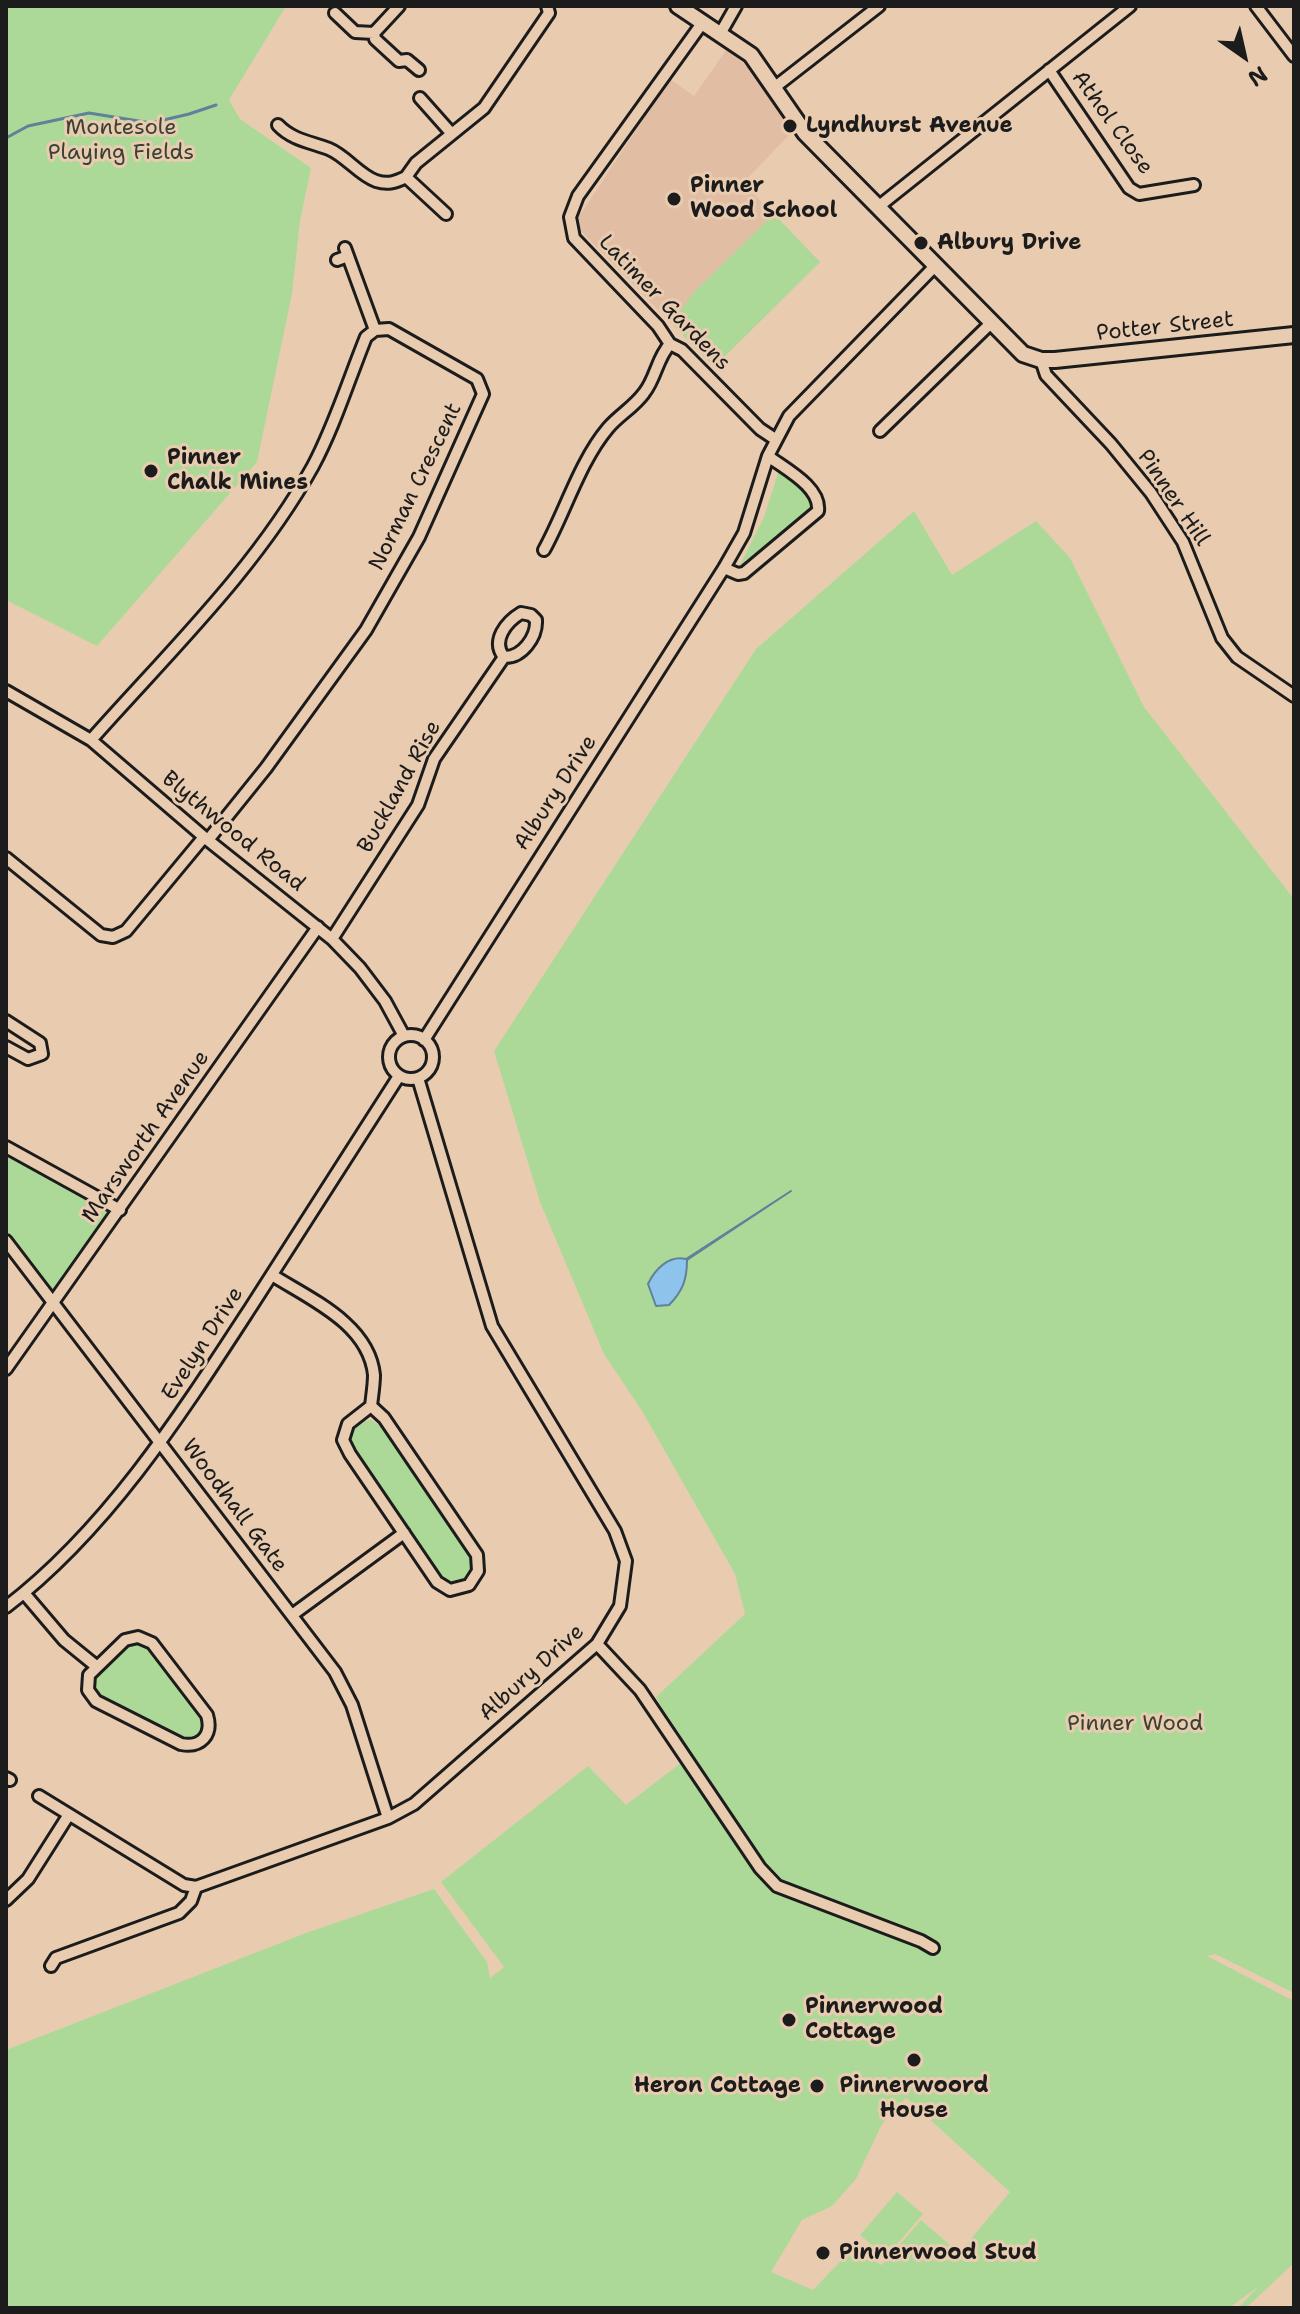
<!DOCTYPE html>
<html>
<head>
<meta charset="utf-8">
<style>
  body { margin:0 }
  #map { position:relative; width:1300px; height:2314px; overflow:hidden; background:#e9ccb0; font-family:"Shantell Sans",sans-serif }
  canvas { display:block }
  .frame { position:absolute; inset:0; border:8px solid #1c1c1c; pointer-events:none }
  .north { position:absolute; left:1204px; top:16px; width:80px; height:80px; -webkit-text-stroke:6px #e9ccb0; paint-order:stroke; rotate:146deg; font-size:22px; font-weight:700; line-height:32px; text-align:center; color:#1c1c1c }
  .north::after { content:''; display:block; margin:auto; width:28px; height:36px; background:#1c1c1c; clip-path:polygon(50% 0,100% 100%,50% 72%,0 100%) }
</style>
</head>
<body>
<div id="map">
<canvas width="1300" height="2314"></canvas>
<div class="frame"></div>
<div class="north">N</div>
</div>
<script>
const g = document.querySelector('canvas').getContext('2d');
g.lineJoin = 'round';
function fill(path, color) { g.fillStyle = color; g.fill(path, 'evenodd'); }
function trace(path, color, width, dash) { g.strokeStyle = color; g.lineWidth = width; g.lineCap = dash ? 'butt' : 'round'; g.setLineDash(dash || []); g.stroke(path); }
function drawText(font, color, halo, rows, align = 'center') {
  g.font = font + ' "Shantell Sans",sans-serif'; g.lineWidth = 6; g.setLineDash([]); g.textBaseline = 'middle'; g.strokeStyle = halo; g.fillStyle = color; for (const [text, x, y, turn = 0] of rows) {
    g.save(); g.translate(x, y); g.rotate((+turn || 0) * Math.PI / 180); g.textAlign = isNaN(turn) ? turn : align; if (halo) g.strokeText(text, 0, 0); g.fillText(text, 0, 0); g.restore();
  }
}
const built = new Path2D(`
  M727,49l27,24 38,59 -49,51 77,79 -106,105 -140,-143 96,-145 24,17z`);
const green = new Path2D(`
  M6,6h280l-57,94 11,19 71,49 -11,53 -8,73 -35,168 -160,184 -91,-46z
  M774,214l46,48 -106,105 -42,-43 22,-32z
  M779,470l32,24 5,10 -4,7 -69,56 -3,-2 24,-48z
  M914,511l38,64 84,-54 34,37 74,149 150,192v1094l-79,-39 -8,2 87,45v262l-48,45h-8l21,-22 -30,22h-1223v-258l300,-117 128,-44 53,73 3,16 14,-11 -63,-85 147,-116 38,39 60,-46 -30,-62 89,-83 -10,-40 -93,-163 -38,-57 -64,-152 -46,-151 262,-402zM906,2098l104,94 -51,61 -38,-33 -39,45 -31,-15 -38,40 -42,-18 31,-52 30,-14 24,-27 26,-55z
  M6,1147l114,63 -67,94 -47,-63z
  M371,1420l16,10 86,126 1,14 -8,11 -14,4 -11,-6 -90,-132 -1,-12 7,-12z
  M129,1644h16l59,76 -2,15 -17,6 -87,-46 -5,-17z
  M897,2192l26,22 -37,43 -26,-22z`);
const water = new Path2D(`
  M791,1191l-104,69c0,19 -4,31 -18,45l-13,1 -8,-22c7,-15 21,-29 38,-25z`);
const stream = new Path2D(`
  M6,138l22,-12 61,-13 62,10 38,-9 27,-9`);
const street = new Path2D(`
  M1256,6l38,50
  M335,13l20,19 19,1
  M703,22l-125,174 -8,21 4,21 84,88 12,18 12,6 78,79 15,10
  M374,33l1,6 24,22 8,-1 12,10
  M374,33l25,-27
  M720,34l16,-28
  M1049,70l80,118 10,6 55,-9
  M775,87l104,-81
  M420,98l32,36
  M278,125c14,15 33,17 51,24 17,7 30,26 47,32 12,4 20,1 30,-4
  M878,207l252,-201
  M446,214l-40,-37 10,-14 68,-55 65,-95 -2,-7
  M345,248l30,82
  M337,260l11,-4
  M1041,360l5,15 65,69 40,49 32,49 39,96 15,19 57,39
  M880,431l111,-108
  M544,550c21,-38 36,-89 64,-122 11,-13 26,-21 36,-35 12,-15 13,-35 26,-49
  M724,568l14,6 6,-1 74,-62c3,-24 -33,-42 -50,-55
  M6,691l85,49 113,97 128,102 28,29 25,33 19,35
  M91,740c77,-87 165,-171 222,-274 21,-39 36,-87 53,-129l9,-7 14,-1 88,50 6,15 -64,143 -53,93 -100,138 -58,72
  M6,858l95,77 12,2 13,-6 78,-94
  M332,939l86,-134 16,-46 70,-102c-13,-16 2,-35 17,-44l10,2 5,5c1,17 -14,38 -32,37
  M6,1021l34,22 2,11 -14,5 -22,-12
  M389 1057a22 22 0 1 1 44 0a22 22 0 1 1-44 0Z
  M424,1040l300,-472 20,-35 24,-77 21,-40 147,-151
  M6,1147l114,63
  M6,1241l329,431 17,33 36,113
  M272,1275c38,24 97,49 102,100 0,10 -2,22 -3,31
  M6,1369l312,-442
  M371,1406l13,12 93,137 1,16 -9,14 -19,5 -13,-8 -87,-128 -7,-14 5,-16z
  M24,1593l40,47 32,26
  M6,1607c102,-78 176,-194 245,-300 50,-77 99,-154 148,-231
  M292,1615l112,-82
  M138,1637l14,6 55,72c6,20 -6,33 -26,29l-85,-43 -8,-11 1,-15 36,-35z
  M597,1644l43,46 120,178 17,18 144,55 12,7
  M6,1778l4,2
  M39,1796l145,89 12,2 192,-69 26,-14 183,-160 23,-38 6,-45 -11,-30 -123,-205 -74,-248
  M6,1900l22,-21 40,-63
  M51,1966l5,-8 123,-45 12,-12 5,-14`);
const secondary = new Path2D(`
  M678,6l73,49 54,78 218,221 18,6h14l239,-25`);
const markers = [
  [790,126,8,"#1c1c1c"],
  [674,199,8,"#1c1c1c"],
  [921,243,8,"#1c1c1c"],
  [151,471,8,"#1c1c1c"],
  [789,2020,8,"#1c1c1c"],
  [914,2060,8,"#1c1c1c"],
  [817,2086,8,"#1c1c1c"],
  [823,2253,8,"#1c1c1c"]
];
const streetNames = [
  ["Athol Close",1112,123,54],
  ["Latimer Gardens",664,303,46],
  ["Potter Street",1165,327,-6],
  ["Norman Crescent",416,487,-64],
  ["Pinner Hill",1173,498,56],
  ["Buckland Rise",400,787,-61],
  ["Albury Drive",556,793,-57],
  ["Blythwood Road",233,832,39],
  ["Marsworth Avenue",146,1137,-55],
  ["Evelyn Drive",203,1344,-57],
  ["Woodhall Gate",234,1506,53],
  ["Albury Drive",532,1673,-42]
];
const poiNames = [
  ["Lyndhurst Avenue",806,126],
  ["Pinner",690,186],
  ["Wood School",690,211],
  ["Albury Drive",937,243],
  ["Pinner",167,458],
  ["Chalk Mines",167,483],
  ["Pinnerwood",805,2007],
  ["Cottage",805,2032],
  ["Heron Cottage",801,2086,"right"],
  ["Pinnerwoord",914,2086,"center"],
  ["House",914,2111,"center"],
  ["Pinnerwood Stud",839,2253]
];
const parkNames = [
  ["Montesole",121,128],
  ["Playing Fields",121,153],
  ["Pinner Wood",1135,1724]
];
fill(built, '#e0bda3');
fill(green, '#acd998');
fill(water, '#8ec4ec');
trace(water, '#608199', 2);
trace(stream, '#608199', 3);
trace(street, '#1c1c1c', 16);
trace(secondary, '#1c1c1c', 20);
trace(street, '#e9ccb0', 10);
trace(secondary, '#e9ccb0', 14);
for (const [x, y, r, color] of markers) { const dot = new Path2D(); dot.arc(x, y, r, 0, 2 * Math.PI); g.fillStyle = color; g.fill(dot); trace(dot, '#e9ccb0', 3); }
drawText('22px', '#1c1c1c', '#e9ccb0', streetNames);
drawText('bold 22px', '#1c1c1c', '#e9ccb0', poiNames, 'left');
drawText('22px', '#394235', '#e9ccb0', parkNames);
</script>
</body>
</html>
